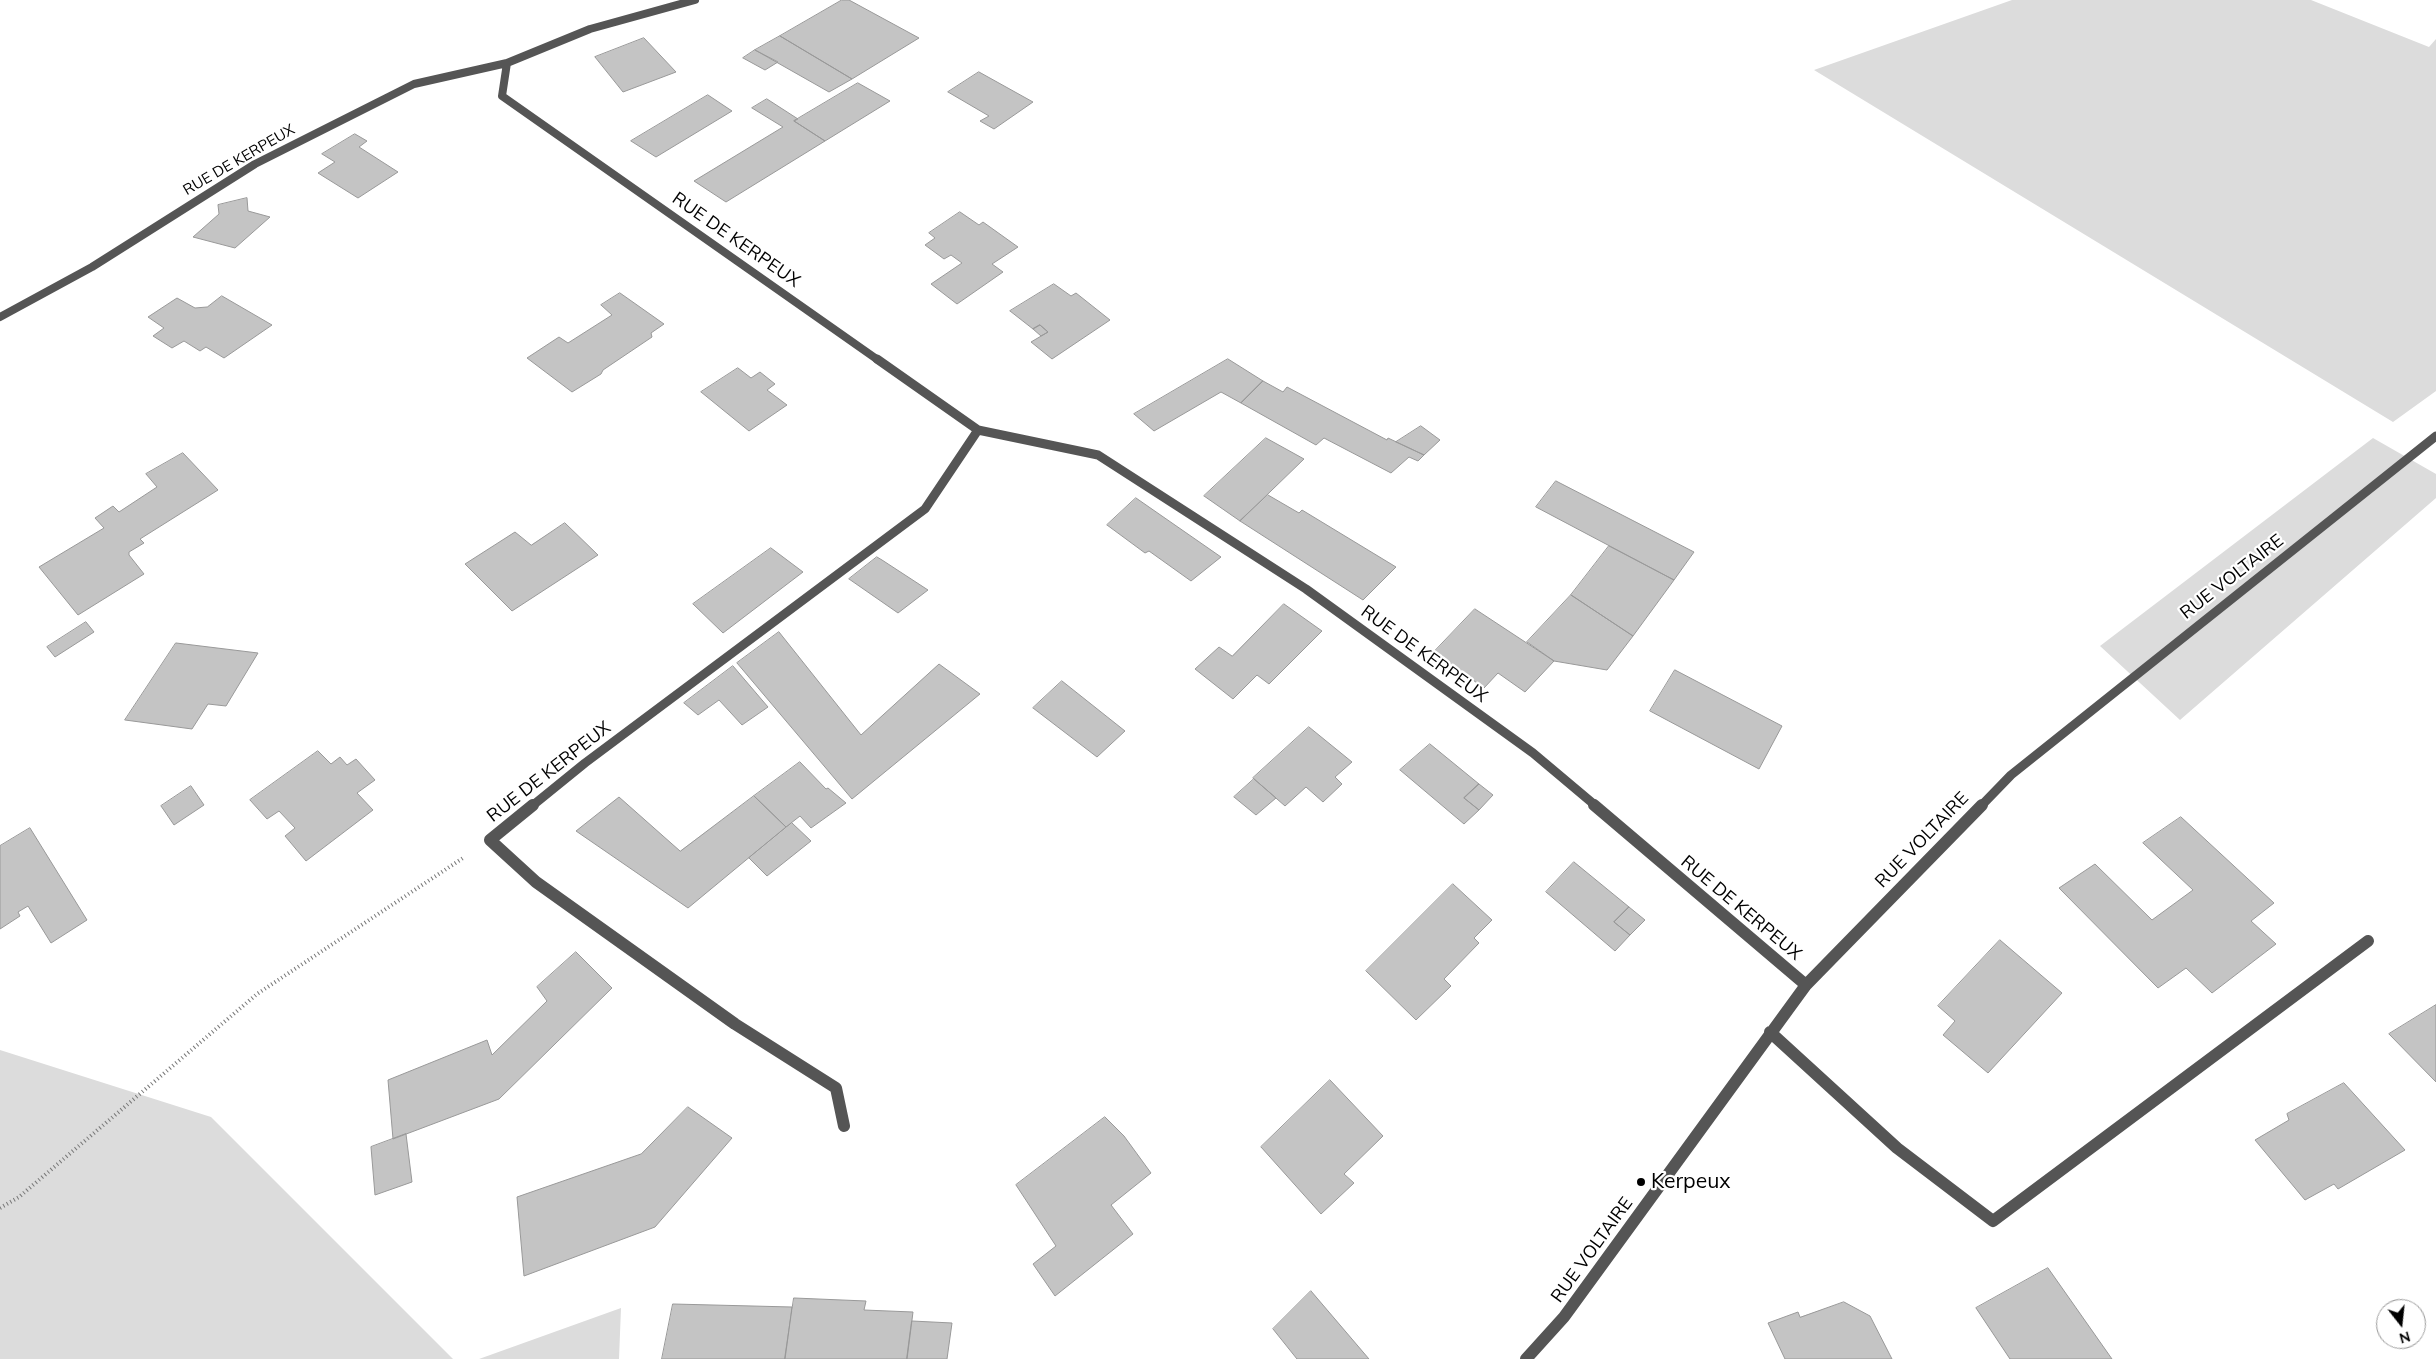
<!DOCTYPE html>
<html>
<head>
<meta charset="utf-8">
<style>
  body { margin:0 }
  #map { position:relative; width:2436px; height:1359px; overflow:hidden; background:#fff; font-family:Mulish,sans-serif }
  canvas { display:block }
  .north { position:absolute; left:2376px; top:1299px; width:50px; height:50px; box-sizing:border-box; background:#fff; border:1px solid #999; border-radius:50%; rotate:164deg; font-size:14px; font-weight:700; line-height:20px; text-align:center; color:#000 }
  .north::after { content:''; display:block; margin:auto; width:18px; height:22px; background:#000; clip-path:polygon(50% 0,100% 100%,50% 72%,0 100%) }
</style>
</head>
<body>
<div id="map">
<canvas width="2436" height="1359"></canvas>
<div class="north">N</div>
</div>
<script>
const g = document.querySelector('canvas').getContext('2d');
g.lineJoin = 'round';
function fill(path, color) { g.fillStyle = color; g.fill(path, 'evenodd'); }
function trace(path, color, width, dash) { g.strokeStyle = color; g.lineWidth = width; g.lineCap = dash ? 'butt' : 'round'; g.setLineDash(dash || []); g.stroke(path); }
function drawText(font, color, halo, rows, align = 'center') {
  g.font = font + ' Mulish,sans-serif'; g.lineWidth = 4.5; g.setLineDash([]); g.textBaseline = 'middle'; g.strokeStyle = halo; g.fillStyle = color; for (const [text, x, y, turn = 0] of rows) {
    g.save(); g.translate(x, y); g.rotate((+turn || 0) * Math.PI / 180); g.textAlign = isNaN(turn) ? turn : align; if (halo) g.strokeText(text, 0, 0); g.fillText(text, 0, 0); g.restore();
  }
}
const green = new Path2D(`
  M2012,0h299l118,47 7,-8v352l-43,31 -579,-352z
  M2373,438l63,36v24l-256,222 -80,-74z
  M0,1050l211,67 242,242h-453z
  M621,1308l-2,51h-140z`);
const building = new Path2D(`
  M842,0h7l70,38 -67,41 -72,-43z
  M780,36l72,43 -23,13 -74,-42z
  M644,38l32,34 -53,20 -28,-35z
  M755,50l23,12 -13,8 -22,-12z
  M979,72l54,30 -39,27 -14,-8 9,-5 -41,-24z
  M858,83l32,18 -65,40 -31,-20z
  M708,95l24,16 -76,46 -25,-16z
  M767,99l31,20 -4,2 31,20 -99,61 -32,-21 89,-54 -31,-19z
  M355,134l12,7 -8,6 39,25 -40,26 -40,-25 17,-11 -13,-8z
  M247,198l1,13 22,6 -35,31 -42,-11 26,-23 -1,-9z
  M960,212l19,13 4,-3 35,25 -26,17 11,8 -46,32 -26,-20 31,-21 -11,-8 -7,4 -19,-14 10,-7 -6,-5z
  M1054,284l17,12 5,-3 34,27 -58,39 -21,-17 17,-10 -8,-7 -7,4 -23,-18z
  M620,293l44,31 -13,9 1,4 -49,33 -2,4 -29,18 -45,-34 32,-21 9,6 44,-28 -11,-10z
  M222,296l50,29 -48,33 -18,-11 -6,4 -16,-10 -12,7 -19,-12 11,-8 -16,-11 29,-19 18,10 12,-1z
  M1040,325l8,7 -7,4 -8,-7z
  M1228,359l35,22 -22,22 -20,-11 -67,39 -20,-17z
  M738,368l13,10 9,-6 15,12 -8,6 20,15 -38,26 -48,-39z
  M1263,381l20,11 4,-5 100,53 1,-2 36,17 -6,6 -9,-4 -18,16 -67,-35 -8,7 -75,-42z
  M1421,426l19,14 -16,15 -28,-13z
  M1266,438l38,21 -64,62 -36,-25z
  M183,453l35,37 -78,49 4,4 -15,9v3l15,19 -66,41 -39,-48 65,-39 -9,-10 18,-12 6,6 38,-25 -11,-13z
  M1556,481l138,71 -20,28 -138,-73z
  M1268,495l31,18 3,-3 94,57 -33,33 -123,-79z
  M1136,498l85,59 -30,24 -42,-30 -4,2 -38,-28z
  M565,523l33,32 -86,56 -47,-47 50,-32 16,13z
  M1609,546l65,34 -41,56 -62,-41z
  M771,548l32,24 -80,61 -30,-29z
  M877,557l5,3 46,30 -30,23 -49,-34z
  M1571,595l62,41 -26,34 -53,-9 -27,-19z
  M1284,604l38,27 -53,53 -12,-9 -24,24 -38,-30 24,-22 13,9z
  M1475,609l79,52 -29,31 -27,-19 -14,15 -50,-36z
  M86,622l8,10 -39,25 -8,-10z
  M779,632l82,103 78,-71 41,30 -128,105 -115,-136z
  M176,643l82,10 -32,53 -18,-2 -16,25 -67,-9z
  M733,666l35,41 -26,18 -23,-25 -21,15 -14,-12z
  M1675,670l107,56 -23,43 -109,-58z
  M1062,681l63,50 -28,26 -64,-49z
  M1309,727l43,35 -17,15 7,7 -19,18 -17,-15 -21,19 -32,-28z
  M1430,744l49,40 -15,14 15,12 -15,14 -64,-54z
  M318,751l13,13 9,-7 7,8 9,-6 19,21 -18,13 16,17 -67,51 -21,-25 10,-8 -16,-17 -12,8 -17,-19z
  M800,762l26,27 2,-1 18,15 -35,25 -11,-12 -14,11 -32,-31z
  M1254,779l22,19 -20,17 -22,-18z
  M1479,784l14,11 -14,15 -15,-12z
  M191,786l13,19 -30,20 -13,-19z
  M754,796l32,31 -98,81 -112,-77 43,-34 61,54z
  M2181,817l93,86 -23,18 25,23 -64,49 -26,-25 -28,20 -99,-100 36,-24 57,56 41,-30 -50,-47z
  M792,823l19,18 -44,35 -18,-18z
  M30,828l57,92 -36,23 -23,-37 -10,6 2,4 -20,13v-83z
  M1574,862l55,45 -15,15 16,13 -15,16 -69,-59z
  M1453,884l39,36 -18,18 5,5 -35,36 7,7 -35,34 -50,-49z
  M1629,907l16,13 -15,15 -16,-13z
  M2000,940l62,53 -74,80 -45,-38 12,-14 -17,-15z
  M576,952l36,36 -113,111 -106,40 -5,-59 99,-40 5,15 55,-54 -10,-14z
  M2436,1005v77l-47,-48z
  M1330,1080l53,56 -39,38 10,9 -33,31 -60,-67z
  M2344,1083l61,67 -67,39 -4,-5 -29,16 -50,-60 34,-20 -2,-6z
  M688,1107l44,31 -77,89 -131,49 -7,-79 124,-43z
  M1105,1117l19,19 27,37 -40,32 22,29 -78,62 -22,-32 23,-18 -40,-61z
  M406,1134l6,48 -37,13 -4,-48z
  M2048,1268l64,91h-102l-34,-51z
  M1311,1291l58,68h-72l-24,-30z
  M794,1298l72,3 -2,9 49,2 -6,47h-122z
  M1844,1302l26,14 22,43h-107l-17,-36 30,-11 2,5z
  M673,1304l119,3 -7,52h-123z
  M912,1321l40,2 -5,36h-40z`);
const path = new Path2D(`
  M0,1208l19,-11 238,-203 206,-136`);
const minorFar2 = new Path2D(`
  M695,0l-105,29 -83,34 -5,33 376,264
  M0,317l92,-50 163,-103 159,-80 93,-21`);
const minorFar1 = new Path2D(`
  M978,430l120,25 208,134 227,164 63,53
  M532,806l53,-43 340,-254 53,-79 -101,-71
  M1981,806l30,-31 425,-339`);
const minor = new Path2D(`
  M533,805l-43,35 46,42 199,142 101,64 8,38
  M1594,805l212,180
  M1770,1032l127,116 96,73 375,-280
  M1526,1359l38,-42 242,-332 176,-180`);
const markers = [
  [1641,1182,5,"#000"]
];
const farStreetnames = [
  ["RUE DE KERPEUX",239,160,-30]
];
const streetNames = [
  ["RUE DE KERPEUX",736,240,35],
  ["RUE VOLTAIRE",2232,577,-38],
  ["RUE DE KERPEUX",1424,654,36],
  ["RUE DE KERPEUX",549,772,-38],
  ["RUE VOLTAIRE",1922,840,-46],
  ["RUE DE KERPEUX",1741,908,40],
  ["RUE VOLTAIRE",1592,1250,-54]
];
const nearPoinames = [
  ["Kerpeux",1651,1182]
];
fill(green, '#dcdcdc');
fill(building, '#c4c4c4');
trace(building, '#999', 1);
trace(path, '#777', 4, [1, 3]);
trace(minorFar2, '#555', 8);
trace(minorFar1, '#555', 9);
trace(minor, '#555', 12);
for (const [x, y, r, color] of markers) { const dot = new Path2D(); dot.arc(x, y, r, 0, 2 * Math.PI); g.fillStyle = color; g.fill(dot); trace(dot, '#fff', 2); }
drawText('15px', '#000', '#fff', farStreetnames);
drawText('18px', '#000', '#fff', streetNames);
drawText('21px', '#000', '#fff', nearPoinames, 'left');
</script>
</body>
</html>
